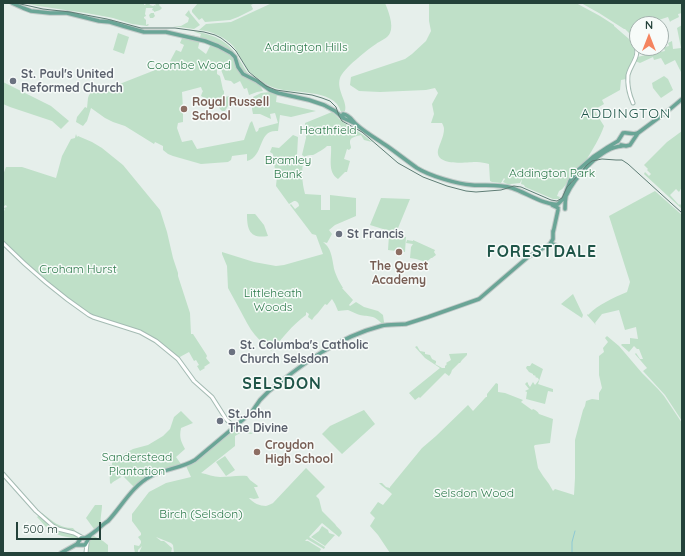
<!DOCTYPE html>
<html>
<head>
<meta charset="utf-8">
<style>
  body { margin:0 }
  #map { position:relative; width:685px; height:556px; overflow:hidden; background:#e6efeb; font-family:Quicksand,sans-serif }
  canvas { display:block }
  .frame { position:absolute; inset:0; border:4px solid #24423a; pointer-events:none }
  .north { position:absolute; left:629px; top:16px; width:40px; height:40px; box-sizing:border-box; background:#f7fbf9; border:1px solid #a3b1ad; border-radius:50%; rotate:0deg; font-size:11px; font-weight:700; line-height:16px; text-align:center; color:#24423a }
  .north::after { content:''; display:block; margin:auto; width:14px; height:18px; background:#f4845f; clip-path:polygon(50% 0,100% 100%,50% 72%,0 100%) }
  .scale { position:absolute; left:16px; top:522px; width:85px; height:18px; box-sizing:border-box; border:2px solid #24423a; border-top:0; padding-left:5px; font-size:12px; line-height:14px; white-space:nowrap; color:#24423a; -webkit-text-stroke:3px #f7fbf9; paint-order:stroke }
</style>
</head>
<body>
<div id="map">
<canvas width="685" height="556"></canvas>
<div class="frame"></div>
<div class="north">N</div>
<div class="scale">500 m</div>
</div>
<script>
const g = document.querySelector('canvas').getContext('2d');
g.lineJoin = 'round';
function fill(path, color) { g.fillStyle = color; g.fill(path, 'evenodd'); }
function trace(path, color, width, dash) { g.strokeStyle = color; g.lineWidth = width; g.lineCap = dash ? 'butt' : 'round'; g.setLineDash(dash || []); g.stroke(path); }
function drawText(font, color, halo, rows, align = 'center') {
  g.font = font + ' Quicksand,sans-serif'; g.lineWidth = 3; g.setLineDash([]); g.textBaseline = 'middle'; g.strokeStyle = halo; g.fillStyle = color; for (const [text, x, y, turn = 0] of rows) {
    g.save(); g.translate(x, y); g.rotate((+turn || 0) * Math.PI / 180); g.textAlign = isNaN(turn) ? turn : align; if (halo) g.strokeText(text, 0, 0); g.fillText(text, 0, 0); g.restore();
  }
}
const green = new Path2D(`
  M24,3h120v2h1l2,-2h2l1,2 3,1 2,-1 1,1 -1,-3h5l-1,2 3,3 -2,2 -6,2v2l1,2 -2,2h-3l-1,-3 2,-2h3v-2l-2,-1 1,-2h-7l-1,6 1,2 -2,1v1l2,2v5l2,-1 1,1 -2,1 -15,-2 -19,-6 -27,-5 -48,-7z
  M198,3h57l-4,2 2,4 -1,1 -14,7 -8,3 -25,2 -3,-4 -3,2 -7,-8v-2z
  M272,3h113c3,7 9,22 5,30 -2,5 -10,8 -14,11 -9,6 -33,25 -36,34 -4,12 8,24 5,33l-4,1c-6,-25 -51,-17 -69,-25 -7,-3 -18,-11 -23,-16 -7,-9 -11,-21 -19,-28 -9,-8 -20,-12 -31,-13l7,-6 25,-2z
  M429,3h147l24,13 14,9v1l22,19 -3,14 -5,11 -2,9 -5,1 -1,10 -18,10 2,4 -10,6 10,16c-4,12 -12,24 -18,35 -4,5 -11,11 -15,16 -4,5 -7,12 -12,14l-2,5 3,1 -1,2h-6l-28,-12 -1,-2 -3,-1 1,-5 -2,4 -9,1 -4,1v-1l-4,-2 2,-3 -1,-1 -3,5 -9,-1 -2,-1 -1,-17c-4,-1 -8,-2 -12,-2 -10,0 -42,5 -39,-12 2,-7 6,-14 6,-21 0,-2 -1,-4 -2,-6h-11l3,-9 -2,-10 6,-11 -3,-5 -9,2 -46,2 -21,-1 -9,-6 1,-8 54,-18 7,-5 14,-13 5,-10 -2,-10z
  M581,3h101v10l-4,1 1,3 -8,4 -1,1 -2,-5 -22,7h-9v5l-2,2 1,4 -2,3 -9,-9h-1l-25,-16z
  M189,10l1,3 10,12 -6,4 -21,-3h8l7,-4 1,-4 -4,-3z
  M682,25v49l-7,-14 -10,5 -4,-7 -7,2 -1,-3 -13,6 -5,-2 2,-4 28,-6 -4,-11 4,7 4,-1 -1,-3 4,-2 1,8 8,-1 -4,-20z
  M194,31c19,4 32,8 43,25 4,5 6,11 10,16 5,5 12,9 18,14l-19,-11 -5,-5 -6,-15 -31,-15 -14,-4 1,-1 9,2 1,-3 -6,-2z
  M118,33l11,4 -5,17 -11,-4z
  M183,36l17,4 -2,8 8,6 5,-10 22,11 5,14 22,16 3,6 -6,1 -8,3 -2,-7 -3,1 -4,-8 -6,3 -3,-3 -6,-1 -5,-13 -3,3v4l3,2 3,14 1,1v4l1,2 4,-1 2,5v4l-3,1 -3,5h-3l-2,-2 -1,-2c-3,-2 -6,-5 -10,-7 -3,-1 -5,-2 -8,-4l1,-3 1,-2 -1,-1 -1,-3 -19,5 1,16v14l-5,1 -1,5 5,14 10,-2 5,9 47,-9 6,-17 2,-2 4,11 2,-1 1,-3 19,-5 -3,-10 -5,1 1,5 -11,-5h-7l-1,-5 1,-12 8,-4 9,-1 7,2 -1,8 40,9 -25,6 -11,-2 -2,16c-21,-2 -13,25 -31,30v-7l-15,2 -1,4 -3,2 -27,2 -28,-8 -5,-2 -5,-4v-4l-8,-4 -1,2 -29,-18 -12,-4 -8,-4 -14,-10 -4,13 -4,5 -7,-4 1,-5 8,-10 2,1 1,-10 1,-3 4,-4 8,2 9,-2 7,-6 51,-20 8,-15 5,2 3,-7 -4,-2z
  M664,76l4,3 5,11 -12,8 -8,-10 -1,-5z
  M3,82l48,24 18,15 -8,8 -9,-8 -42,-14 -7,-3z
  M332,112c4,3 8,8 12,11 10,6 19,11 28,19l-8,-2 -3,-5c-4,1 -12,2 -11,8 0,1 1,3 1,5l-2,2 -2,-1 -3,10 6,2 -3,11h-2l-7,7c-11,-7 -6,-22 -7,-33h-4c-3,3 -10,7 -14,9 -3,0 -5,0 -7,1l-1,1 -3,-2 4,-17 -1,-15z
  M682,131v56l-3,5 -3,-3 -6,6 9,10 1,-1 2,2v3l-38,-35 1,-2 4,4 2,-2 -4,-4 1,-1 -4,-4 23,-23z
  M76,134l1,3 1,-1 14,6 10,6 21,17 37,45 7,22 6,26 5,15v3l12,37 1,21h2l13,20 1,2 -1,2 4,5 -6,4 1,1 -5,3 -3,-5 2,-1 -3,-5 -2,1 -5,-9 -11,6c-12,-10 -23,-20 -37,-27l-47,-15 -16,-10 1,-1 -1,1 -46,-36 -29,-28v-27l1,-1v-2l-1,-1 2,-1 -1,-2 3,-1 -1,-2 -2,1 -1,-2 1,-3 -1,-1v-25l3,-8h16l34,11 6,-22 9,-17 4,-1z
  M293,135l5,2 -1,19 7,3c-3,12 -2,23 1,35l16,1v15h9v-15l26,3v18l-21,9 -6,5 3,4 -5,9 -4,-1c10,7 9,20 12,30 2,6 5,11 8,16h-1l11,12 -4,5 1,1 6,-4 8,5 14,4 5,4 1,7 1,2h-3c-10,-11 -13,-6 -25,-10 -3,-1 -6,-3 -9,-4 -4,0 -7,1 -10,1l-3,-7 -3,-5 -5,6 -2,-1 -7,9 -4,4 -2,3 -4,-3 1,-3 -3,-2v3c-14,10 -24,24 -35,36 -5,-6 -11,-10 -16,-16 -6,-7 -10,-16 -15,-25h1h-1l-12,-22 -1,-22 -5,-12v-2l32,10 22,4 8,-1 39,-11 -7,-19 -4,-1 -22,-29 1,-1 4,5 4,-3c0,-3 -2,-5 -5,-5l-5,3 -13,-18 1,-10 -2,-6 -2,-16 -3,-2 2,-5 7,1z
  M655,191l27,24v206l-17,-26 -22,-24 4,-3 -12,-14 1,-1 4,6h3l-4,-10h-2l-3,-3 -5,6 -8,-7 1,-1h8v-6l8,1 -2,-12 -11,3 -6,-20 -17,4 -7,9 1,2 -9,-10 1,-1v1c11,-11 25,-17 39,-23l3,-10 -21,-66z
  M381,198l29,1 -14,34 -26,-8z
  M247,214h8l1,1 8,10 4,11c-18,3 -21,-6 -21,-22z
  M389,235l17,2 -1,15 -17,-2z
  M407,240l6,1v-1l22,10 -1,2 2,3 -4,3h-1l-1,1 -4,3 -10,-3 -6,-1 1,-11 2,-3 -7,-1z
  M573,294l10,21 -1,3 -21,-14z
  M607,336l12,10 23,27 16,16 6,7 18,27v130h-292l-12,-18 -8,-9 5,-8 -5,-5 8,-11 5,3 9,-11c-5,-5 -9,-7 -13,-11h3l4,4 4,1v-1l32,-39 14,-12 32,-31 5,6 12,-13 1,-1h1v-3l9,-11 2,1v8l7,1 18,7 -2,2 11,8 1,-1c3,1 5,3 6,5l14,5 -3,24 -15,2 -1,1 4,22 5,8 6,8 4,7 2,-2 19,6 1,-17v-38l8,-30 2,-4 1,-5 6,-2 7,1v-7l3,-5 -3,-13v-19l5,-4 -1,-4 5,-6 -3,-4z
  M417,346l3,5 5,1v2l5,1 2,4 4,2v2l-1,1 7,4h3v-2l2,-2 -1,-1 5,-3 -2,-6 18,-1v2l-5,5 -2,3h-1l-7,7 -1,3 -2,3 -4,-3 -25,25 -1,-1 -4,3 -6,-7 31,-25 -15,-10 -10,-11z
  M532,363l11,6 -5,15 15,5v3l-5,-1 -3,13 -19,-5 1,-7 -2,-1 4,-2 -4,-5 2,-2 1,1v1l2,3 3,-5 2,3 4,-5 -1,-2 -3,-1 1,-1 -3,-1v-1l-4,-2 -3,-4 1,-2h3z
  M364,410l11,14 -33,30 -20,-20 8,-8z
  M181,411l12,12 -12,5c-2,10 0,13 4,21l-9,8 5,7 -16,5 -31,18 -11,-11 -10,6 -2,2 -1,-1 -1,-18h3v-5l21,-11 15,-4 15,-9 7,-7 4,-12z
  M241,423l7,9 5,1 -2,1 -9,-2 -7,4v10l-34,27c6,1 13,4 19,4 9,0 18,-2 27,-1l3,4 8,6 -1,1h-3l5,11 -5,1 -4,-1h-1c4,5 11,8 17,8 1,0 7,-3 7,-3l33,-35 19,19 -9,9 3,3 3,12 13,13c2,4 6,5 7,9l-3,4 -17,-14 -13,14 16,10 -1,2 -17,-10 -2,2h3l13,8 -2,4h-136l-1,-1 -8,1 -1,-8 -2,-2 -15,-6 5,4h3l8,7 -1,5h-32l3,-7 -4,4v3h-3l-1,-5v-3l5,1 2,-3v-2l-3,-4 3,-2v-2l-9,-12v-7l17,-22 17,-9 25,-6 -5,-11z
  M225,456l10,14 -9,6 -10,-14z
  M95,505h7c0,6 -2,13 -1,19l-7,5 -8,-11z
  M42,513c11,8 16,15 31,15l4,5v6l-15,-3 -6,-2 -9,-6 -10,-11z
  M322,526l6,4 1,3 6,2 -10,11 -14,-9 8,-6z
  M92,535l11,6 5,4v8h-20v-12z`);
const stream = new Path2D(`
  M572,553v-11l3,-11`);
const secondary = new Path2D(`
  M633,103c-4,-9 -6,-18 -5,-28 3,-12 13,-18 7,-33
  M3,243c27,27 55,51 86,72l4,2 47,15 16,9 22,18 16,22 18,16 14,22 8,8
  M3,474l33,37 17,15 5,3 16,4 9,5
  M86,553l1,-10`);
const primary = new Path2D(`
  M12,3l11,5 8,3 19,2h17l32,8 11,1 13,4 21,6h22l39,9 13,5 13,7 4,4 3,10 5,7 14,7 13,9 8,3 31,7 15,5 11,6 8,7
  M356,124l-13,-6v-4c7,1 9,7 14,11 9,8 20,14 30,21 10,7 20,15 30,22 13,8 40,16 55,17 14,1 27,-1 40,3 13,4 33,18 46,16
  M618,141l5,-8c5,-1 9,2 14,0
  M621,145l5,1 4,-1 8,-12 31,-23 13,-11
  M558,204l6,-6 6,-17 8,-11 15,-13 15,-10 10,-6
  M552,205l6,3
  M565,209c0,-5 0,-8 1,-13 8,-18 35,-49 56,-50
  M553,233l5,-23
  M550,244h3l4,2
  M85,538c9,-4 15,-12 23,-17 14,-15 24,-35 43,-45 14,-7 31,-8 44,-16l56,-47 9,-13 8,-8c34,-28 70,-55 113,-66 8,-2 17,-1 25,-2l22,-7 51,-18 49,-42 22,-13 3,-5v-8
  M76,545h9l5,-9
  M61,553l16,-9 4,-6h4`);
const tram = new Path2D(`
  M16,3l27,6 27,3 37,7 34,9h34l29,4 11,3 6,3 9,7 6,6 13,21 17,14 10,4 36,5 10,3 8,3 6,6 3,9 3,5 20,11 36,31 25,14 24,9 19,5 10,1 25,-2 13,-4 7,1 30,13 6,1 5,-3 5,-11 13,-14 7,-8 5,-4 10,-2 14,1h6l6,4 54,49`);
const markers = [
  [13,81,4,"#6b7280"],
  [184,109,4,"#8d6e63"],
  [339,234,4,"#6b7280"],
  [399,252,4,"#8d6e63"],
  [232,352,4,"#6b7280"],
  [220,421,4,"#6b7280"],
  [257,452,4,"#8d6e63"]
];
const parkNames = [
  ["Addington Hills",306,47],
  ["Coombe Wood",189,65],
  ["Heathfield",328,130],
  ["Bramley",288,160],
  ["Bank",288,174],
  ["Addington Park",552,173],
  ["Croham Hurst",78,269],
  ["Littleheath",273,293],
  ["Woods",273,307],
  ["Sanderstead",137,457],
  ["Plantation",137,471],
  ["Selsdon Wood",474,493],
  ["Birch (Selsdon)",201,514]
];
const worshipNames = [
  ["St. Paul's United",21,74],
  ["Reformed Church",21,88],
  ["St Francis",347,234],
  ["St. Columba's Catholic",240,345],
  ["Church Selsdon",240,359],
  ["St.John",228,414],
  ["The Divine",228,428]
];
const educationNames = [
  ["Royal Russell",192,102],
  ["School",192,116],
  ["The Quest",399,266,"center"],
  ["Academy",399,280,"center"],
  ["Croydon",265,445],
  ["High School",265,459]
];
const quarterNames = [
  ["ADDINGTON",626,114]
];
const districtNames = [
  ["FORESTDALE",542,252],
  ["SELSDON",282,384]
];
fill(green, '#bfe0c8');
trace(stream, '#8ec9d4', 1);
trace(secondary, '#a4bbb3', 5);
trace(primary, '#c2cac8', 5.5);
trace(secondary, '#fff', 3);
trace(primary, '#6aa596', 3.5);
trace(tram, '#5f7d75', 1);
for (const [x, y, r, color] of markers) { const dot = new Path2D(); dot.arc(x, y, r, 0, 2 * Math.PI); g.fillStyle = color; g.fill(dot); trace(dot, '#f7fbf9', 1.5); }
drawText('12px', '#2d7a4b', '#f7fbf9', parkNames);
drawText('bold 12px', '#5b616d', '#f7fbf9', worshipNames, 'left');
drawText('bold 12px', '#785e54', '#f7fbf9', educationNames, 'left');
g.letterSpacing = '1px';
drawText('14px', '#1f5548', '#f7fbf9', quarterNames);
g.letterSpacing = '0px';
g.letterSpacing = '1px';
drawText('bold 16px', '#1f5548', '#f7fbf9', districtNames);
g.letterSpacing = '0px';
</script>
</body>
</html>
